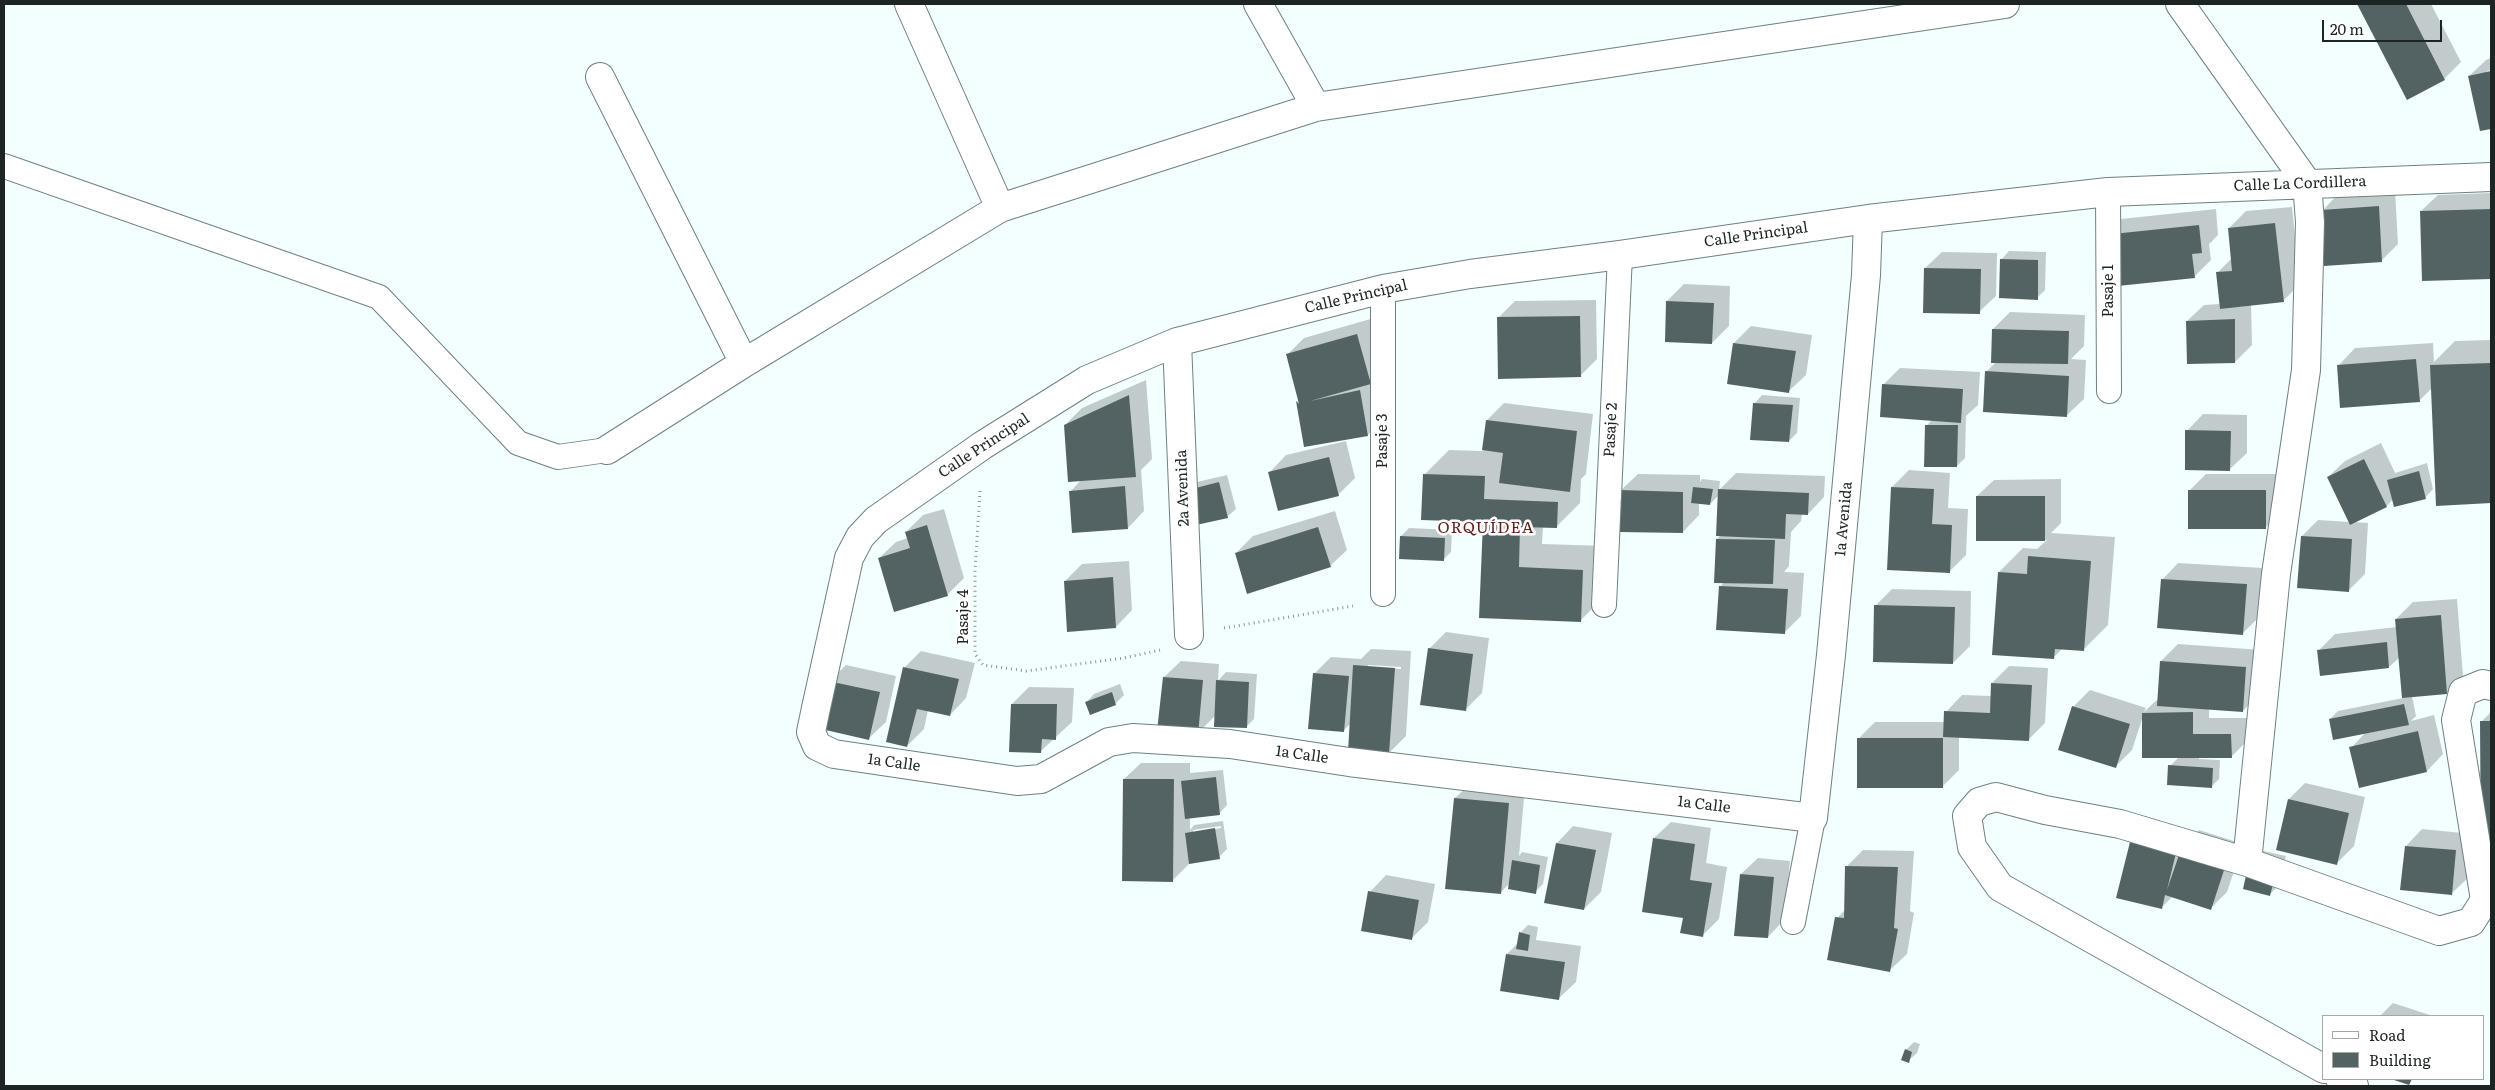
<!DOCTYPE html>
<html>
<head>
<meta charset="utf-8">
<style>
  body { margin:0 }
  #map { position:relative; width:2495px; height:1090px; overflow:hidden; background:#f3fefe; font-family:Literata,serif }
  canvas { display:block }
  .frame { position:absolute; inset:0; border:5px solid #1d2424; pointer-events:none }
  .legend { position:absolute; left:2322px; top:1015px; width:162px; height:65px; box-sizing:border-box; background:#fff; border:1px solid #a5a7a7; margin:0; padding:6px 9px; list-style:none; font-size:15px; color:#1d2424 }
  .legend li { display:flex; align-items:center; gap:10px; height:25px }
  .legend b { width:25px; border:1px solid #a5a7a7 }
  .scale { position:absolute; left:2322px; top:20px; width:120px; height:22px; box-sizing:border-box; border:2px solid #1d2424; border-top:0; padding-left:6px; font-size:15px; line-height:18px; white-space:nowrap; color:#1d2424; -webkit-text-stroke:4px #fff; paint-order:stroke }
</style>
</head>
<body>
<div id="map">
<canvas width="2495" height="1090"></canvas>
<div class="frame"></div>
<ul class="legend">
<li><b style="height:6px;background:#fff"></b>Road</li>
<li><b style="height:14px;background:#536364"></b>Building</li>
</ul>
<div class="scale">20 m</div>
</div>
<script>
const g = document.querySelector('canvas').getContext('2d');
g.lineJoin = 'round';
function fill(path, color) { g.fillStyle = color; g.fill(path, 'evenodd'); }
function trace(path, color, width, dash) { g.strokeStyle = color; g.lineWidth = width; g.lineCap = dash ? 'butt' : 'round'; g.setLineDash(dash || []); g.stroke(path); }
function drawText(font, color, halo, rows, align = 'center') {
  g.font = font + ' Literata,serif'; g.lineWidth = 5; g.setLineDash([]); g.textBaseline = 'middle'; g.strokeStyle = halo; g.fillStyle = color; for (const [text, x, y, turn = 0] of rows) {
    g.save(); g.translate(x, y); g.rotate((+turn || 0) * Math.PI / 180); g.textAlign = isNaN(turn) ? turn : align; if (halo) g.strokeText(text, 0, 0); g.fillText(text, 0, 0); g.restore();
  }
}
const shadow = new Path2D(`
  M2359,4h72l30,58 -17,17 -37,19z
  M2491,58v12l-4,1v2l4,-1v55l-10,3 -12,-54 17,-16z
  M2395,190l3,54 -17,17 -58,-51 16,-17z
  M2491,193v84l-68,2 -2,-68 17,-16z
  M2292,207l8,77 -17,17 -32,3 1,41 -17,17 -48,-41 17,-16 16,-1 -3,-31 15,-15 -3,-30 17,-17z
  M2216,209l2,26 -9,9 2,16 -17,17 -90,-41 17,-17z
  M2009,251l37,1 -1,38 -8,8 -36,-38z
  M1942,252l55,1 -1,43 -17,16 -54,-44z
  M1684,284l46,2 -1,40 -17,17 -45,-42z
  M1596,300l1,59 -17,17 -82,-58 17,-17z
  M2010,312l75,3 -1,31 -13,13 15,1 -2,39 -17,16 -81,-43 10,-10 -3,-33z
  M1374,318l10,100 -16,17 -63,11 -8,-44 2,-2 -12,-45 17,-17z
  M1751,326l61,9 -6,40 -17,16 -61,-8 6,-40z
  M2491,340v162l-54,3 -5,-117 -13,13 -80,-36 16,-17 78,-5 1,19 21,-21z
  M1900,368l80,4 -2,33 -12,11 -1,42 -8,8 -30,-41 5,-5 -49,-35z
  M1146,380l6,79 -11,11 3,41 -16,17 -58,-36 11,-12 -16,-55 17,-17z
  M1762,395l38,3 -3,35 -8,8 -35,-37z
  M1504,403l89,11 -7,60 -5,5 -1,24 -24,24h-13l-1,17 64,2 -1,50 -25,25 -100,-4 4,-96 -59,-47 24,-24 34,1 4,-31z
  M2203,414l44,1v38l-17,16 -43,-38z
  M1346,441l9,37 -17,17 -68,-23 16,-17z
  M2381,443l14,30 32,-10 6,26 -8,9 -32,1 -6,7 -33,16 14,1 -3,51 -16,16 -47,-54 16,-16 32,2 -22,-45 17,-16z
  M1909,470l41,3 -2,35 20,1 -2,46 -17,17 -57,-85z
  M1736,473l89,3 -1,21 -16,17h-6l-1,7 -10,11 -2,34 -5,6 20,1 -3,43 -16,16 -65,-45 4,-5 -7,-43 4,-4 -2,-40 -9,9 -11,-1v12l-16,17 -62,-42 17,-16 62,1v7l2,-3 18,2 -1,9z
  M2206,474h76v37l-17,17 -76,-37z
  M1227,475l9,34 -9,8 -38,-27 8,-8z
  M2061,479v44l-10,10 64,4 -7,88 -24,24 -21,-1 -10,10 -60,-4 6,-82 24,-24 14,1 10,-9h-70v-44l17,-16z
  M944,509l20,69 -17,17 -68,-37 17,-16 12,-4 -2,-6 17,-17z
  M1335,511l12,39 -17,16 -94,-13 17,-17z
  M1409,528l43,2 -1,22 -8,8 -42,-24z
  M1129,561l3,49 -16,17 -51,-46 17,-17z
  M2178,563l85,5 -4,49 -16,16 -81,-53z
  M1892,589l79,2 -1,55 -17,17 -78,-57z
  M2457,599l6,77 -16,17 -35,3 4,20 -5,5 23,-6 9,39 -16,17 -76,-23 15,-16 -36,-13 8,-8 65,-13 -3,-41 -11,10 -71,-16 17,-17 62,-7 -1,-8 17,-17z
  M1446,632l43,6 -7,55 -17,17 -36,-61z
  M2178,644l84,6 -3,44 -16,17 -34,-3v10h39v22l-17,17h-32v2l21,1 -1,19 -8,8 -41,-21 9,-9 -36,-41 -11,34 -16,16 -43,-59 17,-17 56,18 -2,4 15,-14 2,-37z
  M1371,649l40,2 -5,85 -17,17 -38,-30 -8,8 -28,-58 16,-16 30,2zM1368,665l33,2v2l-33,-2z
  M921,651l54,12 -9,35 -16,17 -22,-5 -4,19 -17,17 -2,-79z
  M1181,661l38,3 -1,17 8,-9 31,2 -3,45 -8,8 -30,-12 -19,19 -33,-57z
  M846,665l50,11 -10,46 -17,16 -39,-57z
  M2009,666l39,2 -3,55 -17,17 -69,-3v33l-17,17 -84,-48 17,-17h70l1,-10 16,-17 30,1v-13z
  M1120,684l4,11 -8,8 -26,10 -4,-10 8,-9z
  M1029,687l45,1 -2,34 -31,29 -29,-47z
  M2491,712v151l-10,-141z
  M1141,763h49v10l33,-3 4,35 -8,9 -29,3v13l4,-5 29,-4 4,28 -8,8 -30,7 -16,16 -49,-101zM1221,826v2l-28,5v-3z
  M1472,782l53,4 -6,70 3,-4 26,5 -5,27 -8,8 -25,-9 -10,10 -45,-95z
  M2305,783l60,14 -11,49 -17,17 -48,-64z
  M1671,822l40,6 -5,35 21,4 -8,52 -17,17 -18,-19 -30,-79z
  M1573,826l39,7 -11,59 -17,17 -27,-66z
  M2148,826l44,11 7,-7 44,14 -16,48 -17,17 -37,-13 -12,12 -29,-66z
  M2422,829l50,5 -3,43 -17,16 -46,-47z
  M1863,850l51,1 -4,60 4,2 -7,41 -17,16 -53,-52 8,-8 1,-43z
  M2259,850l27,6 -8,30 -8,8z
  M1758,858l32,3 -6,59 -16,17 -27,-63z
  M1386,875l49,9 -7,38 -17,17 -41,-47z
  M1528,925l10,2 -2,13 45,6 -5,36 -17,16 -52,-44 11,-11 2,-10z
  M2393,1003l40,13h-53z
  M1914,1042l6,2 -3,9 -9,8 -2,-11z`);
const building = new Path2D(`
  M2357,4h49l39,76 -38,20z
  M2491,71v58l-11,2 -12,-55z
  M2379,206l3,56 -58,4 -3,-56z
  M2491,209v70l-69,2 -2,-70z
  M2275,223l9,79 -64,7 -4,-37 16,-1 -4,-43z
  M2199,225l3,28 -10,1 3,24 -87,9 -5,-52z
  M2000,259l38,1v40l-39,-2z
  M1924,268l57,1 -1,45 -57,-1z
  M1666,301l48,2 -2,41 -47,-2z
  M1580,316l1,61 -83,2 -1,-62z
  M2235,319v44l-48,1 -1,-43z
  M1992,329l77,2 -1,33 -77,-1z
  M1357,334l14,50 -61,17 50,-11 8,46 -64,11 -8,-46 3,3 -13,-50z
  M1733,343l63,8 -7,42 -62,-9z
  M2416,359l4,43 -80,6 -3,-43z
  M2491,363v140l-55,3 -6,-141z
  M1985,371l84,5 -2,41 -84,-5z
  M1882,384l81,5 -2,34 -81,-6z
  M1129,395l7,82 -68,5 -4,-57z
  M1753,403l40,2 -4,37 -39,-2z
  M1486,420l91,11 -7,61 -71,-9 4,-30 -21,-3z
  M1925,425h33l-1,42h-33z
  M2185,430l46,1 -1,40 -45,-1z
  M1329,457l10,39 -61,15 -10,-39z
  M2364,459l23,48 -37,18 -23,-48z
  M2419,471l7,28 -32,8 -7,-27z
  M1423,474l62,2 -1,23 74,3 -1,26 -37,-1 -1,40 64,3 -2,52 -102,-4 4,-96 -62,-2z
  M1219,482l9,36 -32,7 -8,-35z
  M1125,486l3,43 -56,4 -3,-42z
  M1693,487l20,2 -3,16 -19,-2z
  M1891,487l43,2 -2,35 20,1 -2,48 -63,-3z
  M1718,489l91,4 -1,22 -22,-1 -1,25 -69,-3z
  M1620,490l63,2v41l-64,-1z
  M2188,490h78v39h-78z
  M1976,496h69v45h-69z
  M927,525l21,71 -54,16 -16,-54 32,-10 -5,-16z
  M1318,527l13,40 -84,27 -12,-41z
  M1400,536l45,2 -1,23 -45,-2z
  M2301,536l51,3 -3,53 -52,-4z
  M1716,539l59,1 -2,44 -59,-1z
  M2028,556l63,5 -7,90 -29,-2 -1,10 -62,-4 6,-83 29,2z
  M1113,577l3,51 -49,4 -3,-51z
  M2161,579l86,5 -4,51 -86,-7z
  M1719,586l69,3 -3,45 -69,-4z
  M1874,605l81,2 -2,57 -80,-2z
  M2441,615l6,79 -45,4 -7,-79z
  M2387,642l2,26 -69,8 -3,-26z
  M1428,648l45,6 -7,57 -46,-6z
  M2160,661l86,6 -3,45 -86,-6z
  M1353,665l42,3 -6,86 -41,-2z
  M903,667l56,12 -9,37 -33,-7 -10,38 -21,-5z
  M1313,673l36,3 -5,56 -36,-3z
  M1163,677l40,3 -5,55 -41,-4z
  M1216,680l33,2 -2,46 -33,-1z
  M828,681l52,11 -11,48 -52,-12z
  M1991,683l41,2 -3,56 -86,-4 1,-26 46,2z
  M1112,692l4,13 -26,10 -5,-13z
  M1011,704h46l-1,36 -14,-1 -1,14 -32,-1z
  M2404,704l5,21 -76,15 -4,-21z
  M2072,706l58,18 -14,44 -58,-18z
  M2193,712v22h38l1,24h-90v-45z
  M2480,721h11v144h-10z
  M2418,731l9,41 -68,16 -10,-41z
  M1857,738h86v50h-86z
  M2168,765l45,3 -1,20 -45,-3z
  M1216,777l4,38 -35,4 -4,-38z
  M1123,779h51l-1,103 -51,-1z
  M1454,798l55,5 -8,91 -56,-5z
  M2288,799l61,14 -12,52 -61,-15z
  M1215,828l5,31 -31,5 -4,-31z
  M1653,838l42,6 -5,36 22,3 -9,54 -23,-4 3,-15 -41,-6z
  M2130,842l46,11 -9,37 15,-44 45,15 -16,49 -46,-15 -3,14 -46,-11z
  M1556,843l40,7 -12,60 -40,-7z
  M2405,846l51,4 -4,45 -52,-5z
  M2250,857l28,7 -8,32 -27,-7z
  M1512,860l28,5 -4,29 -28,-5z
  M1845,866l53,1 -4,61 4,1 -8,43 -63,-12 8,-43 9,1z
  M1740,874l34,3 -6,61 -34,-2z
  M1368,891l51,9 -7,40 -51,-9z
  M1519,932l11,3 -2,16 -12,-2z
  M1506,954l59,8 -6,38 -59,-9z
  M1905,1049l7,3 -3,11 -8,-3z
  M2391,1079h21l-3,6z`);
const path = new Path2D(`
  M980,491l-5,79v84l8,11 43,6 98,-13 36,-8
  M1224,628l129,-22`);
const service = new Path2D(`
  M4,166l375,131 139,146 40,14 49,-7
  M2108,192l1,199
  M1383,289v305
  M1604,605l16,-350
  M1793,922l20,-104`);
const minor = new Path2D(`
  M909,4l91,204
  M1258,4l58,103
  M2180,4l127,179 3,39 -4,148 -30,204 -29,288 192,69 32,-9 14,-22 -29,-180 7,-28 20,-8 8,2
  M600,77l144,286
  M1868,219l-2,56 -35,380 -18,163 -464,-56 -119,-18 -97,-6 -24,4 -68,37 -24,2 -183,-27 -17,-8 -6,-14 5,-24 33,-150 11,-21 16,-17 107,-75 104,-65 90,-38 206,-53 87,-15 150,-19 248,-36 240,-27 383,-15
  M1177,342l12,293
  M607,450l137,-87 256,-155 316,-101 689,-103
  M2247,862l-127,-38 -75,-14 -49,-13 -17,5 -12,14 5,31 28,40 324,182
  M2340,1079l14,7`);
const streetNames = [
  ["Calle La Cordillera",2300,184,-2],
  ["Calle Principal",1756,235,-8],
  ["Pasaje 1",2109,291,-90],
  ["Calle Principal",1356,297,-13],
  ["Pasaje 2",1611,430,-87],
  ["Pasaje 3",1383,441,-90],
  ["Calle Principal",984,446,-33],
  ["2a Avenida",1183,488,-92],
  ["1a Avenida",1844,519,-85],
  ["Pasaje 4",964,617,-90],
  ["1a Calle",1302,755,8],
  ["1a Calle",894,763,8],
  ["1a Calle",1704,805,7]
];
const neighbourhoodNames = [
  ["ORQUÍDEA",1486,528]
];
fill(shadow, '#0003');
fill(building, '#536364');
trace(service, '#6f8081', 26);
trace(minor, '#6f8081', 30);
trace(path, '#8c9595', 3, [1, 4]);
trace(service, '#fff', 24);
trace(minor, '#fff', 28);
drawText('15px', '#1d2424', '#fff', streetNames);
g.letterSpacing = '1px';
drawText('16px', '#621d1c', '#fff', neighbourhoodNames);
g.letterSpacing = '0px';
</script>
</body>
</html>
